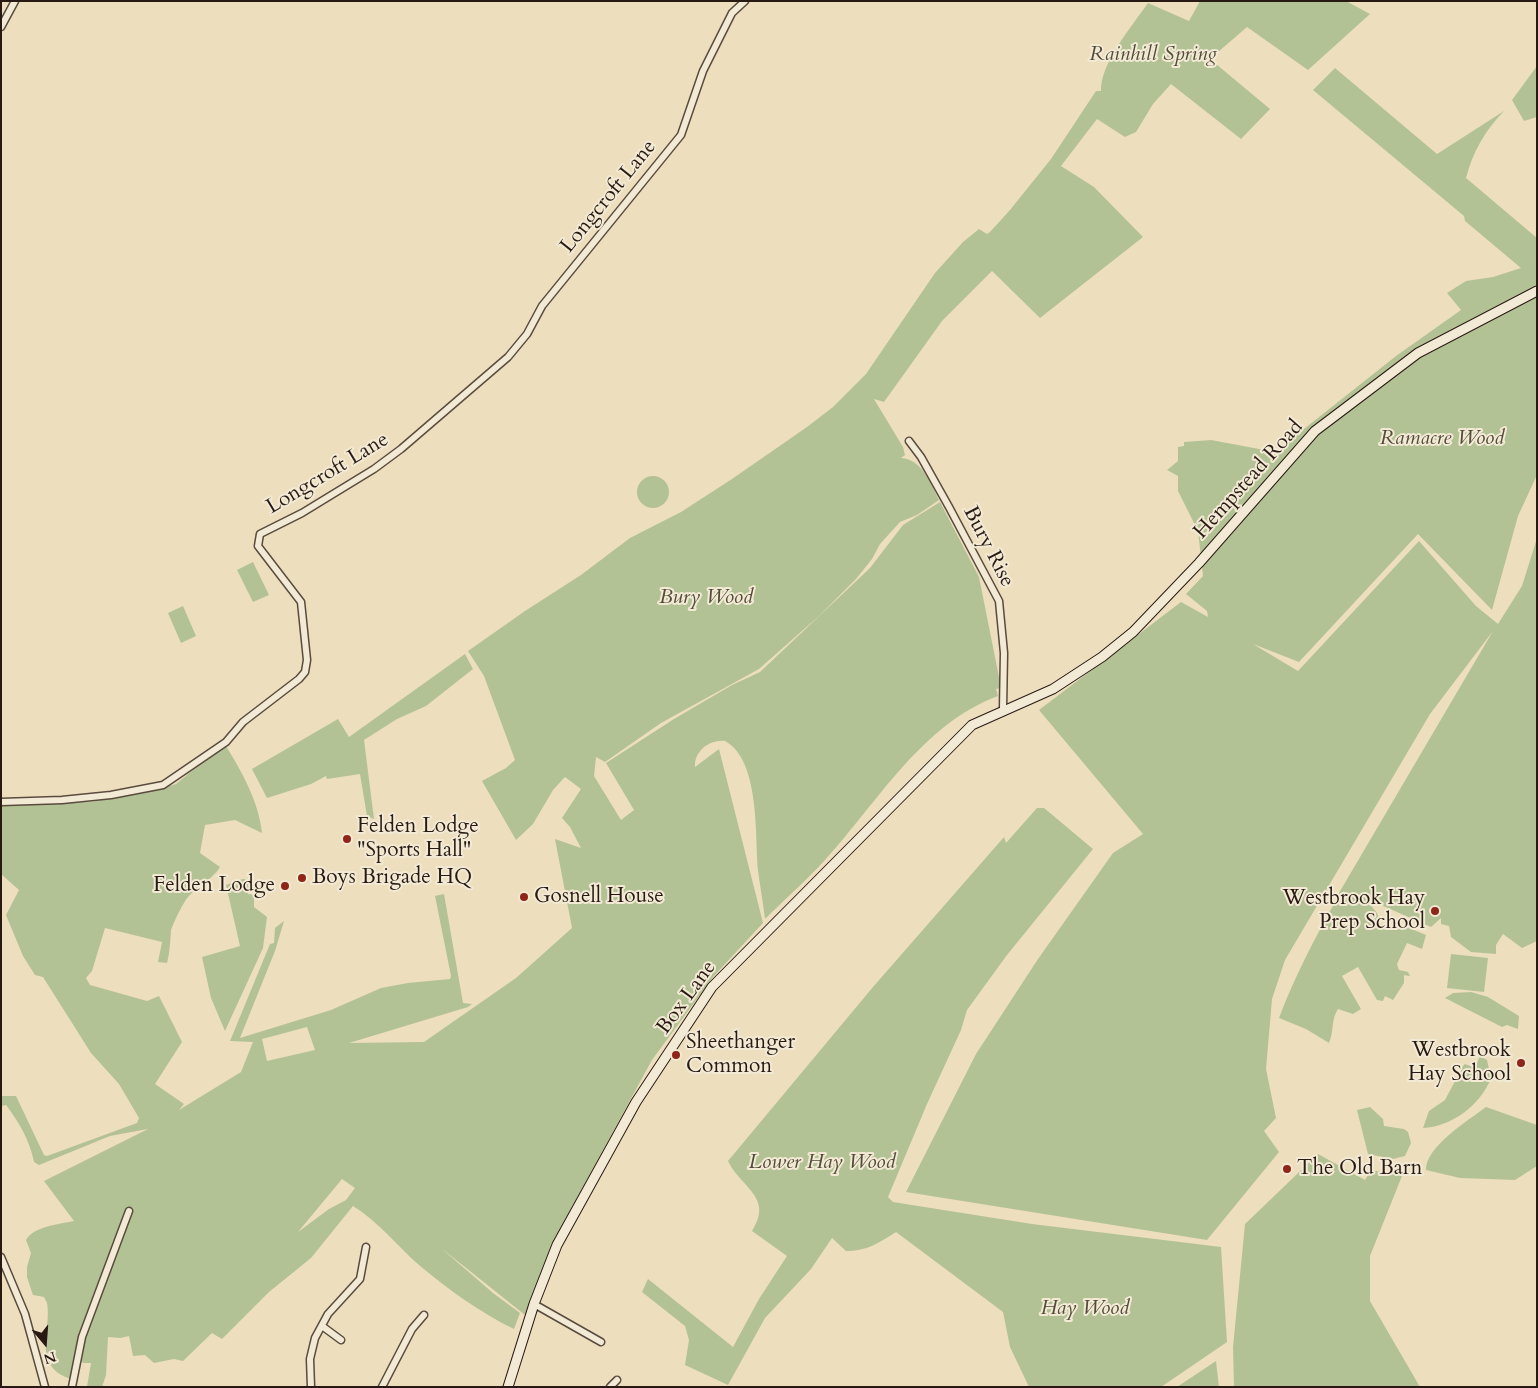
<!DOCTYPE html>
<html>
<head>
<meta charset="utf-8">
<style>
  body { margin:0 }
  #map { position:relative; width:1538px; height:1388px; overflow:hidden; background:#eddebe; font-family:Cardo,serif }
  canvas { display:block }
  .frame { position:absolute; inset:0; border:2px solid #281a13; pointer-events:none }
  .north { position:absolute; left:20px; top:1318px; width:50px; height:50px; -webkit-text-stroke:4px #f3ead5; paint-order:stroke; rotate:162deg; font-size:14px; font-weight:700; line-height:20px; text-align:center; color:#281a13 }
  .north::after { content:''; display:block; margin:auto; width:18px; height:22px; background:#281a13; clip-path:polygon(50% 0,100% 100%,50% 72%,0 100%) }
</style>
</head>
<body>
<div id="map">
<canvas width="1538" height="1388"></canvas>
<div class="frame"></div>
<div class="north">N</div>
</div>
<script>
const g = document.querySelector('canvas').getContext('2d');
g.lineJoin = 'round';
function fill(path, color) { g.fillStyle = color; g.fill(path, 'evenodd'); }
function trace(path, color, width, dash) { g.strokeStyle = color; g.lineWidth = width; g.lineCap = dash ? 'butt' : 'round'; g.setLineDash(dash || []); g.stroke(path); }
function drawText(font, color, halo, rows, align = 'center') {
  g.font = font + ' Cardo,serif'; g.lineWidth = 4; g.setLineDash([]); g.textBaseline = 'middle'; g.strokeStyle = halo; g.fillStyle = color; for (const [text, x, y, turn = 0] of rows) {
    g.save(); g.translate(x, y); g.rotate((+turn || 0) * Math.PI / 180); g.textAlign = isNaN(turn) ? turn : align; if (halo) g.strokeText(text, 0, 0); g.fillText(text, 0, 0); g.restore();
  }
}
const green = new Path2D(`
  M1200,1h146l24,13 -62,56 -61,-43 -37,32 60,50 -29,30 -70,-55 -18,20 -17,28 -11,5 -28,-18 -36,47 33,21 49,50 -103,81 -48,-47 -50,50 -58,81 -10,-3 29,48 2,8 -4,3c21,1 30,26 38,42l-22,15 -17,7 -20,22 -8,15 -16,20 -37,37 -60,53 -98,54 -56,39 -9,-5 -2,19 27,44 13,-10 -28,-47 68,-44 58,-34 28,-13 110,-104 33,-43 37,-23 39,75 21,105 1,6 -5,1 2,7c-76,28 -120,106 -173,164 -18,20 -40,39 -60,59 -2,-16 -5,-33 -7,-49 -3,-35 2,-110 -33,-129 -15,-2 -31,10 -30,26l24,-18 44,174 -50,54 -61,83 -97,178 -30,77 -84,-67 52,45 27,20 -6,16c-35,-17 -65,-39 -95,-64 -23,-20 -40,-43 -66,-59l-42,52 -42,34 -47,47 -10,-6 -29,28 -9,-2 -20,4 -9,-8 -12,1 -4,-20 -9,2 -12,-1 -2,38 -4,12h-15l4,-24h-8l-4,-6 27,-93 -18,47 -17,68c-40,-13 -19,-48 -24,-76l-3,-6 -11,-2 -6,-18v-10l4,-14 -5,-13c8,-14 34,-16 48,-19l-30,-40 104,-52 -38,7 -71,29 -5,-3c-4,-21 -15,-40 -28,-57l-5,1v-10h15l28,59 3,1 90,-33 2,-5 -20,-34 -28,-31 -48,-76 -8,-2 -12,-19 -17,-41 13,-25 -18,-16v-70l90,-2 68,-13 17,-5 44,-36 6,-2c16,26 33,56 36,87l-27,-13 -30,5 -5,28 20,14c-9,15 -28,21 -36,36 -3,4 -13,25 -13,28 -1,12 -1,20 -4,32l-9,-1 4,-20 -57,-14 -13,43 -6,7 4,7 57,16 12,-5 23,46 -27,42 29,20 -5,6 62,-38 12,-30 -23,-1 40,-97 4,-1 1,-15 9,-7 -9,30 -35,87 91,-28 50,-22 27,-5 42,-4 1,-3 -16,-80 9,-2 19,109 9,1 -4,3 -119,36 75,-1 92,-64 56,-50 -17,-89 26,9 -11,-21 -8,-9 19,-29 -16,-12 -12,13 -20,34 -17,16 -34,-59 24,-13 9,-8 -31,-84 -16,-25 57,-40 56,-36 49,-37 51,-26 51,-33 75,-52 26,-20 33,-33 69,-101 28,-31 16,-13 8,5 3,-2 20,-22 41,-51 45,-68h5c-1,-27 31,-65 47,-88l41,18zM307,1027l8,23 -48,11 -5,-22zM342,1179l13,9 -9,12 -17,9 -31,23z
  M1537,66v51l-13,4 -12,-21z
  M1335,68l102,86 67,-43c-19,20 -31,40 -38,67l71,60v237l-19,41 -26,94 -74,-76 -119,128 -46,-18 45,27 121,-130 57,65 22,18 24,-38 15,-48v403l-15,7 -19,-14 -7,11v9l-25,-2 -20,-15 -2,-11 -8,-2v-6l-10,9 -50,-22 -12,-2 8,10 3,11 15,4 2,-5 29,12 -4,14 -15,-6 -10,21 2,6 9,2 2,4 -6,-1v8l-11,17 -8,-4 -2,5 -6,-1 -19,-33 -16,9 19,33 -8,5 -15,-5c-7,10 -4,23 -9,34l-23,-14 -27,-11c15,-40 35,-78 56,-116l5,-3 -4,-1 157,-267 -63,83 -145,246 -13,39 -6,70 10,49 -12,13 15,21 -72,88 -301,-48 70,-138 62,-95 75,-106 30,-19 -104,-124 142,-108 27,15 -1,-6 -21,-17 17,-18 -5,-45 -20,-40v-15l-11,-6 11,-9v-14l6,-1v-4l27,-2 64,12 121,-96 65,-46 -14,-17 19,-12 27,-4 28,-9 -56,-47 -1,-5 -151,-126z
  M637 492a16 16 0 1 1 32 0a16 16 0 1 1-32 0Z
  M253,562l16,33 -16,7 -16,-32z
  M183,606l13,30 -15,7 -13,-30z
  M465,654l8,15 -47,37 -29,13 -33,21 10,79 -7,-3 -7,-42 -33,5 -1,-3 -15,8 -44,14 -15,-29 86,-50 11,18z
  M1037,808h7l6,5 43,36 -86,106 -40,55 -6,20 -34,74 -39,93 5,5 139,22 189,23 6,95 -66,45h-132l-19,-40 -7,-35 -107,-80c-17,11 -29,19 -50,19l-14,-13 -21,31 -46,49 -37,67 -43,-20 4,-25 -4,-14 -43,-34 6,-13 85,68 26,-48 28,-43 -35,-25c22,-34 -11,-43 -24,-70l145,-174 131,-150 2,6z
  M243,879l9,1v4h2v8h-6v2l6,1v12l13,10 -4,31 -38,83 -14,-33 -9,-41 38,-11 -14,-61z
  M1451,954l37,4 -4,34 -37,-4z
  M1471,992l17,5 31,19 -1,13 -11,-4 -5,2 -57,-29 8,-5z
  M1480,1056l7,4 4,18c-10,27 -40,49 -68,50l6,-17 16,-11 18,-34 2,-2 10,4z
  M1370,1107l13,12 1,7 20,3 4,3 3,11 -6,13 -12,3 -25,-5 -11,-44z
  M1486,1107l51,18v41l-22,14 -55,-2 -34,-8c-1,-23 43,-50 60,-63z
  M1318,1154l47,26 6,-10 31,6 -32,80v45l50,86h-186l-1,-40 12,-123z
  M1216,1361l3,26h-42z`);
const street = new Path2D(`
  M1,27l14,-26
  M909,441l12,16 28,50 50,94 5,52 -1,56
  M1,802l61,-2 49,-5 52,-10 63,-43 17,-20 56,-43 6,-7 2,-12 -6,-58 -43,-56 2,-12 42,-21 72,-44 27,-20 107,-92 19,-23 15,-28 139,-171 22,-64 29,-58 13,-12
  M1,1257l24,57 20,73
  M534,1304l67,38
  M322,1326l19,14
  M72,1387l10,-50 47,-126
  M311,1387l-1,-28 5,-21 13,-24 32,-35 6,-32
  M382,1387l30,-58 12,-14
  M610,1387l7,-7`);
const secondary = new Path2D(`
  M508,1387l26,-83 23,-59 79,-143 76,-115 260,-262 81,-36 49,-32 31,-25 66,-69 116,-132 103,-78 119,-62`);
const markers = [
  [347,839,5,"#8f2418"],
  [302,878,5,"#8f2418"],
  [285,886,5,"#8f2418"],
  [524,897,5,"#8f2418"],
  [1435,911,5,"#8f2418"],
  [676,1055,5,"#8f2418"],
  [1521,1063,5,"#8f2418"],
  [1287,1169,5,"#8f2418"]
];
const parkNames = [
  ["Rainhill Spring",1153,55],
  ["Ramacre Wood",1442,439],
  ["Bury Wood",706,598],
  ["Lower Hay Wood",822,1163],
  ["Hay Wood",1085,1309]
];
const streetNames = [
  ["Longcroft Lane",609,197,-51],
  ["Longcroft Lane",328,474,-31],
  ["Hempstead Road",1249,480,-48],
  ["Bury Rise",988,547,63],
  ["Box Lane",687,998,-54]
];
const poiNames = [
  ["Felden Lodge",357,827],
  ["\"Sports Hall\"",357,851],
  ["Boys Brigade HQ",312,878],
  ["Felden Lodge",275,886,"right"],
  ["Gosnell House",534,897],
  ["Westbrook Hay",1425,899,"right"],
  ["Prep School",1425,923,"right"],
  ["Sheethanger",686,1043],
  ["Common",686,1067],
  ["Westbrook",1511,1051,"right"],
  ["Hay School",1511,1075,"right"],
  ["The Old Barn",1297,1169]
];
fill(green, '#b3c295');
trace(street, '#594b3e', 9);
trace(secondary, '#281a13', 11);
trace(street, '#f3ead5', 6);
trace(secondary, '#f3ead5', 9);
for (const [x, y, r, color] of markers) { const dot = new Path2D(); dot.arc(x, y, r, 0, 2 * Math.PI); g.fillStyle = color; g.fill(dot); trace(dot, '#f3ead5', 2); }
drawText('italic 21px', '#524c3a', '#f3ead5', parkNames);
drawText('21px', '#281a13', '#f3ead5', streetNames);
drawText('21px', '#281a13', '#f3ead5', poiNames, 'left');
</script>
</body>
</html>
